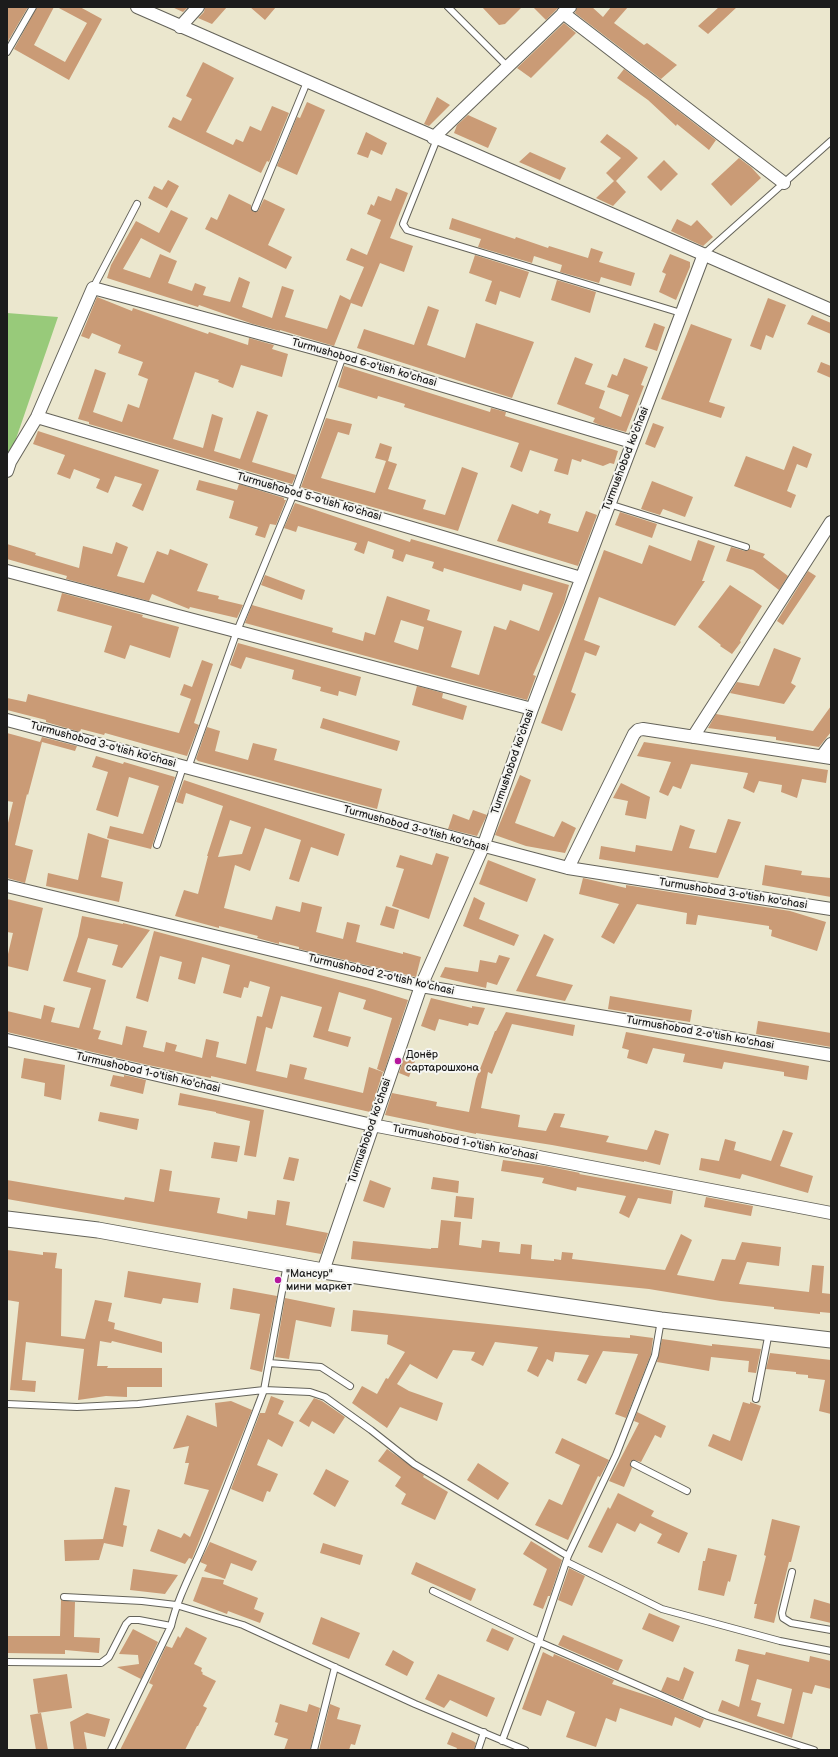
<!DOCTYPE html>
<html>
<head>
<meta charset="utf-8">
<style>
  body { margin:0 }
  #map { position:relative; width:838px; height:1757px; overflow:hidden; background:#ebe7ce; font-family:"Balsamiq Sans",sans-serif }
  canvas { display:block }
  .frame { position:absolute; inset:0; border:8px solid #1c1c1c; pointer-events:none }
</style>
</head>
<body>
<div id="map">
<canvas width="838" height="1757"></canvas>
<div class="frame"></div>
</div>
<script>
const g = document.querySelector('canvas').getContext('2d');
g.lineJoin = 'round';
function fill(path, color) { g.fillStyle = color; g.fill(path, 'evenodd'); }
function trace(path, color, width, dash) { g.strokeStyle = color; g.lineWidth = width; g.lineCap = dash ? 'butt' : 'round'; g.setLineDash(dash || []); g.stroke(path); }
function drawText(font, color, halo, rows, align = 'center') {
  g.font = font + ' "Balsamiq Sans",sans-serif'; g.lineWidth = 4; g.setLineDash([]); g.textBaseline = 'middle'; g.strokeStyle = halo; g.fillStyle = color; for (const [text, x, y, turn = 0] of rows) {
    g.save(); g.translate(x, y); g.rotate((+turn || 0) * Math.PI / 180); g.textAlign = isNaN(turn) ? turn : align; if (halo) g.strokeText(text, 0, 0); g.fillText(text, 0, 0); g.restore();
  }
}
const green = new Path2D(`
  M7,313l51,4 -51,148z`);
const building = new Path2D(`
  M7,7h21l-21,36z
  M37,7h17l-20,38 31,17 22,-39 -30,-16h23l22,12 -33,61 -55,-31z
  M172,7h16l-5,5z
  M205,7h22l-15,17 -14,-6 6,-6z
  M250,7h26l-11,13z
  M482,7h40l-17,17 -6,1z
  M533,7h26l-13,13z
  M577,7h15l11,10 8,-10h17l-14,16 30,22 3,-2 30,22 -16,14 -86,-66z
  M719,7h18l-29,27 -10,-8z
  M564,23l12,10 -45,45 -14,-10z
  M203,62l31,16 -28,54 27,13 3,-6 7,3 7,-16 11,5 11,-25 17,7 -20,49 -2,-1 -6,12 -93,-46 5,-10 8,4 11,-22 -6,-3z
  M624,69l92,71 -7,10 -32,-26 -1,2 -28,-26 -31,-22z
  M437,97l13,8 -21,21 -5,-2z
  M307,102l18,8 -28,65 -20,-9 20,-49 3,1z
  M468,115l29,13 -9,20 -34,-15 3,-8z
  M366,132l21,11 -5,12 -11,-5 -3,8 -11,-4z
  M607,134l22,16 9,8 -22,23 10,11 -13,14 -17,-8 18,-17 -8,-8 15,-15 -21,-16z
  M530,152l36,16 -6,12 -41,-18z
  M739,158l12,9 10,11 -30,28 -20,-22z
  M664,160l14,14 -17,17 -14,-14z
  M168,180l11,6 -12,22 -19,-10 6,-12 8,4z
  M396,188l12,5 -18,45 23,8 -9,26 -24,-9 -18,44 -11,-4 -17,43 -54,-16v1l-27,-7 -54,-19 -1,2 -91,-29 4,-13 25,-44 23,12 12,-23 17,8 -18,35 -29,-15 -18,31 27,9 10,-24 17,7 -9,22 24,8 3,-8 11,4 -3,8 27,7 9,-25 11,5 -8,25 30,11 10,-32 12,4 -9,27 42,12 13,-34 10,5 14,-33 -18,-7 5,-12 16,7 14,-35 -14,-6 4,-10 3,2 4,-10 13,5z
  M229,194l22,11v4l3,3 4,-1 6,-12 21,10 -17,36 24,12 -6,12 -81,-40 6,-12 6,3z
  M452,218l63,21 1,-2 32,11 1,-2 39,12 3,-10 12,4 -4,10 36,11 -4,13 -30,-9 -2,6 -39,-11 2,-7 -28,-9 -2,7 -54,-16 3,-8 -32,-10z
  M677,219l14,7 6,-6 16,17 -10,9 -11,-5 -21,-10z
  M670,254l20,8v5l-14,33 -17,-8 7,-18 -4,-2z
  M475,255l54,17 -9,26 -20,-7 -4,14 -11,-4 7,-20 -23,-8z
  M557,280l39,12 -6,21 -39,-13z
  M97,297l35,14 1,-3 75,26 1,-2 39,13 1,-7 25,7 -2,4 16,5 -6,23 -41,-12 -8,23 -15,-6 1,-2 -24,-8 -22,67 30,9 9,-34 11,4 -9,33 26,8 17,-48 11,4 -16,47 44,13 -4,9 -203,-60v-2l-11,-3 17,-50 11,4 -13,39 29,10 6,-18 11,4 9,-29 -10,-4 5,-13 -25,-9 3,-8 -29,-12 -3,6 -8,-3z
  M768,298l18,7 -13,33 -7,-3 -5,15 -11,-4z
  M428,306l11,4 -12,35 38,13 11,-35 58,19 -22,56 -155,-50 7,-19 50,16z
  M812,315l19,8v11l-24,-10z
  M654,323l11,4 -8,24 -12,-4z
  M691,324l41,15 -23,63 16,5 -4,11 -60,-19z
  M575,357l18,7 -8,20 20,7 -6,17 22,9 8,-22 -22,-8 5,-13 5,2 7,-18 24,9 -7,18 3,1 -18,46 -26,-7 -7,-3 2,-4 -38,-14z
  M821,362l10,4v12l-14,-6z
  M344,366l146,46 1,-4 15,4 -1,4 113,35 -4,13 -4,-1 -7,3 -21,-7 -1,3 -9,-3 -4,16 -14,-4 4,-12 -28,-9 -8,22 -12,-5 9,-24 -115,-36 1,-3 -27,-8 -1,3 -39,-12z
  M326,418l26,6 -3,11 -11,-3 -17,46 54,15 11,-32 -11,-3 5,-15 12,4 -4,14 9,3 -9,25 38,11 -3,9 22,6 17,-48 16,6 -20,58 -157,-44z
  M653,423l11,4 -9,21 -10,-4z
  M38,431l121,39 -16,41 -11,-5 10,-22 -27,-8 -7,17 -12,-5 4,-9 -26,-10 -4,10 -13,-5 8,-19 -32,-11z
  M793,446l19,8 -5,14 -10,-4 -10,27 9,4 -5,13 -57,-22 12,-30 38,14z
  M199,480l38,10 2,-6 45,14v2h2l-10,25 -6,-1 -5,14 -10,-3 3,-8 -29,-9 5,-17 -38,-11z
  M652,481l41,16 -8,20 -22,-8 -3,6 -19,-6z
  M295,503l115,39 1,-3 158,46 -5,18 -31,72 3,1 -9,24 -282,-77 7,-18 81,23 -1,4 31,9 2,-9 10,3 12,-39 43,14 -3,10 35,11 -11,36 28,8 15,-49 12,4 4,-10 29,11 14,-38 -30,-9 -2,7 -77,-23 -1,4 -11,-4 2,-6 -28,-8 -3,8 -11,-4 2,-8 -26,-9 -4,13 -10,-4 3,-7 -59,-17 -2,6 -12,-4zM401,620l23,7 -6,23 -24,-8z
  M512,504l26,10 2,-4 11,4 -3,9 30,9 8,-21 11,4 -19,51 -81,-25z
  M620,512l37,12 -5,14 -37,-13z
  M698,540l17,6 -13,35h3l-30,45 -76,-29 -15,43 16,6 -4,10 -11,-4 -14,40 5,2 -14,37 -21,-8 63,-173 38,14 7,-19 42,16z
  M116,542l12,5 -11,29 27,7 13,-32 11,4 2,-6 38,15 -11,27 22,5 -1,3 25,6 -6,13 -47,-11 -1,2 -37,-15 -3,7 -83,-22 1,-3 -60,-17v-15l29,9 -1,2 44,13 4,-22 29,8z
  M731,547l14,4 5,-2 15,5 -2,3 25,19 -9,14 -26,-20 -27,-9z
  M808,571l8,5 -33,49 -6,-4z
  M265,575l40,15 -3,10 -41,-15z
  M730,585l32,21 -22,35 1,1 -9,12 -12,-8 1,-1 -23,-18z
  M62,593l81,22 -1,2 37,10 -9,31 -40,-13 -5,14 -21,-7 8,-26 -55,-15z
  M238,643l123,34 -5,19 -17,-5 -1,5 -18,-5 1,-4 -29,-8 2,-9 -48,-13 -5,12 -11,-4z
  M774,648l27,10 -10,25 5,3 -12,18 -54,-11 7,-11 22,4z
  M202,660l11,4 -19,59 5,2 -12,31 -82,-23 -1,2 -23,-6 -1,3 -34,-10v-2l-39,-10v-12l19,4 2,-8 151,39 12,-34 -11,-4 4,-11 8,3z
  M417,686l26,7 -1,5 25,8 -4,14 -51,-15z
  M831,706v26l-12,15 -43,-7v-3l-68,-9 8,-14 97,17z
  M323,718l77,23 -3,10 -77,-23z
  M207,727l13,4 -5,20 33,9 5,-17 24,6 -3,11 108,29 -5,20 -179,-48 -2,-2z
  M7,733l33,9 2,-5 35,9 -2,5 -33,-9 -14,53 -1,-1 -12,51 18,5 -8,33 -18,-5v-51l6,-25 -6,-1z
  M644,742l184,28 -2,13 -24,-4 -5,19 -16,-6 1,-7 -23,-4 -5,12 -11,-5 5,-15 -57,-9 -10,25 -8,-3 -5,10 -9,-4 12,-30 -34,-6z
  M96,756l27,8 1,-2 51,15 -24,72 -44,-11 3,-12 33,8 16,-48 -30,-9 -11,40 -22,-7 12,-38 -16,-5z
  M520,775l11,5 -16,43 39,14 8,-16 14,7 -11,25 -39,-7 -31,-11z
  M184,780l161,54 -7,22 -27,-9 -12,35 -10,-3 12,-39 -36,-12 -15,43 -15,-6 -11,43 48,12 4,-14 24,6 2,-10 20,5 -6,25 27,7 4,-17 13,3 -4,17 47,12v-2l18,5 -5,20 -117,-28v-2l-20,-5v2l-22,-6 1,-2 -39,-10v2l-44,-12 9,-26 14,4 10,-38h-1l16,-50 -37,-13 -3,11 -7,-2zM230,820l21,7 -9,27 -24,3z
  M621,783l29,14 -4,22 -21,-4 3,-14 -15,-3z
  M473,810l14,5 -10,21 -29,-7 5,-15 16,6z
  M728,819l13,3 -23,56 -119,-19 2,-13 34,6 1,-7 36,6 8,-26 15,5 -6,18 27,5z
  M88,833l21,7 -8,37 22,5 -4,20 -73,-16 2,-13 30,7z
  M436,853l13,4 -20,62 -37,-13 12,-37 -8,-2 4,-12 32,10z
  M488,860l48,19 -9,23 -48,-18z
  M765,865l37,6 -1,4 30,3v19l-69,-12z
  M583,878l43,10v-3l164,26 36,11 -9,29 -46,-15 1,-6 -3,-1v-3l-71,-11 -2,10 -10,-1 1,-11 -50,-9 -23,40 -13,-7 18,-33 -40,-10z
  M474,897l11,6 -6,16 40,16 -5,11 -51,-20z
  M7,899l36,9 -15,63 -21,-5v-12h1l5,-21 -6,-1z
  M386,906l13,4 -5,19 -14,-4z
  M82,916l41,8v-1l27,7 -28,38 -10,-3 6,-20 -30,-7 -11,34 29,8 -13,49 8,2 -3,8 24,6 4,-19 21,5 -4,16 21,5 2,-10 11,3 -2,6 27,7 4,-19 13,3 -3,15 30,7 11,-48 5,1 8,-30 -20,-6 -2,7 -4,-1 -3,11 -18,-5 7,-28 -28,-8 -7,27 -17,-5 4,-17 -22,-6 -12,46 -12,-4 18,-67 215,57 39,12 -24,72 -7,-3 15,-51 -29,-9 3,-9 -27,-8 -11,39 23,6 -3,10 -35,-10 9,-30 -41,-11 -9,33 -6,-2 -10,44 31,7 3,-14 17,4 -3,11 59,14 6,-26 14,5 -13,40 -159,-36v2l-63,-13 -141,-33v-21l34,8 3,-14 11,3 -4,14 28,6 12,-40 -28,-7 15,-45z
  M544,934l10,5 -18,37 37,9 -8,16 -49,-10z
  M499,955l11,3 -13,27 -10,-3 -1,6 -46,-11 5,-10 33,5 2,-12 16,3z
  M610,996l82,14 -2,12 -82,-13z
  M431,998l41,10v-2l13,2 -7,17 -9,-2 -1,3 -29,-7 -4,12 -14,-5z
  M506,1012l69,13 -2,11 -61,-12 -20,50 -4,-2 -7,36 39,7 -2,12 28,4 8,-18 11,1 -5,13 49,9 -3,6 41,8 8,-20 14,4 -9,31 -16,-4v1l-92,-17 -76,-12v1l-91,-19 7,-22 45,9 -1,4 33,6 7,-33 19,-48h1z
  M758,1021l73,12v14l-75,-13z
  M626,1032l183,34 -2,14 -23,-4v-4l-60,-10 -2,7 -39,-7 2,-8 -32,-6 -6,16 -20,-6 2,-8 -7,-2z
  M24,1058l41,7 -4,35 -17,-4 1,-13 -24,-5z
  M404,1058l11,3 -6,16 -10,-4z
  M113,1075l11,2v-2l22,5 -3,14 -33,-8z
  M180,1093l84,17 -8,47 -12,-2 6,-34 -34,-8v-1l-38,-7z
  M100,1112l39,7 -2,11 -39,-9z
  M783,1130l10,3 -13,33 33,10 -5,17 -66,-19 -2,5 -41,-9 2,-12 18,3 6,-22 11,3 -2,8 37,11z
  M214,1142l26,4 -3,16 -26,-4z
  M289,1157l10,2 -5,22 -11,-2z
  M503,1160l43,6 34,7 -1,1 94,17 -2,13 -33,-6 -9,20 -10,-5 7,-17 -49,-9 -1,4 -34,-8 2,-5 -43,-7z
  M160,1169l12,2 -3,20 51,7 -3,15 30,6 1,-8 27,4 2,-15 13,2 -4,23 42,8 -7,21 -314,-55v-19l117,20 1,-3 29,5z
  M433,1177l26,4 -1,12 -27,-4z
  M370,1180l21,8 -7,20 -21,-7z
  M456,1196l18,2 -2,21 -18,-2z
  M706,1197l47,9 -2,10 -47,-9z
  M441,1220l20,2 -2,23 22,3 1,-8 18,2 -1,10 21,2 1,-10 11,1 -1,14 23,2v-2l7,1 1,-8 11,1 -1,6 93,11 16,-36 11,6 -15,35 37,6 8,-22 13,1 7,-18 39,5 -2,19 -32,-4 -8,22 70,8 3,-27 12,1 -2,27 9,1v19l-11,-1v2l-46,-5v-2l-53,-6 -72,-12 -298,-30 2,-18 78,8v-1h7z
  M7,1250l36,5v-3l14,1 -2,15 7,1 -1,67 24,3 10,-39 17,3 -4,18 7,2 -1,6 48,13v11l-50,-12 -1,2 -11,-2 -3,25h11l-1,2h55v19h-35v10l-21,-1 -28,4 6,-51 -58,-7 -4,38 14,1 -1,11 -25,-2 9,-88 -12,-2z
  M128,1271l73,12 -3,20 -35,-5 -2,6 -37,-7z
  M233,1288l44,8 -15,76 -12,-3 10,-55 -30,-5z
  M285,1298l50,10 -4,19 -35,-7 -7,39 -14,-2z
  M353,1310l251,26 26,2v-3l23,3 -2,16 -25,64 -11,-4 23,-60 -35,-3 -17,33 -9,-4 12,-25 -34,-3 -2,10 -6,-3 -9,18 -11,-6 11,-24 -43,-5 -12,24 -12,-6 4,-8 -22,-2 -16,29 -27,-15 -13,20 12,7 34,12 -6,18 -37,-14 -13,21 -35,-25 10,-17 15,8 9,-16 2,1 17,-27 -18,-8 1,-9 -37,-4z
  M662,1339l50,7v-2l49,5 -5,24 -8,-1 1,-11 -38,-4 -2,14 -52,-9z
  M770,1353l61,7v54l-12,-3 6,-31 -17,-2v-3l-12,-1v-2l-30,-3z
  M271,1396l13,5 -6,13 16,8 -12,25 -14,-8 -11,26 21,9 -8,18 -3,-1 -4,11 -32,-13 29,-76h5z
  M314,1398l8,3 23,16 -11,17 -22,-13 -3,6 -10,-6z
  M231,1401l21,9 -60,149 -3,-1 -4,6 -35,-13 8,-22 23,9 3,-5 6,4 19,-47 -25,-6 5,-21h-4l4,-17 -16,3 14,-34 30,12 -2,-24z
  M743,1402l7,2v-2l11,4 -19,55 -34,-15 5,-12 17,7z
  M637,1412l29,14 -5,12 -6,-3 -14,27 -7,-2 -4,2v3l2,3 -8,19 -15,-6 30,-58 -5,-2z
  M562,1438l47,22 -9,17 -2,-1 -30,64 -33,-15 14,-26 13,6 18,-40 -25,-12z
  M387,1449l37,26 -1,2 25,15 -13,28 -34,-16 5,-10 -11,-8 6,-9 -23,-16z
  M478,1463l31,20 -11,17 -31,-20z
  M326,1469l23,12 -14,26 -22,-13z
  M115,1487l15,3 -7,35 4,1 -4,21 -19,-4 -5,17 -34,1 -1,-21 39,-1z
  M618,1493l36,18 -3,5 37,17 -9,20 -22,-10 5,-9 -22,-11 -5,9 -18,-9 -15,30 -14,-6 20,-40 2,2z
  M772,1519l28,7 -9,36h-2l-15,61 -20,-5 3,-14h-3l12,-48 -2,-1z
  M531,1541l31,19 -12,36h-2l-5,13 -10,-4 14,-36 -24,-15z
  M210,1542l47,19 -5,10 -21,-8 -6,16 -21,-8 3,-6 -7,-3z
  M323,1543l40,12 -3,10 -40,-12z
  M708,1548l29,7 -7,27 -2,-1 -4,15 -26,-6 5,-29h2z
  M416,1562l60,27 -5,12 -60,-27z
  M569,1568l16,8 -13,30 -14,-6z
  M133,1569l45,6 -13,19 -35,-4z
  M202,1577l22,3 -1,4 35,14 -4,11 10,4 -4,10 -32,-12 -1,3 -34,-13z
  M814,1599l17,5v19l-21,-5z
  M61,1600l14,2 -1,35 26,1 -1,15 -34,-3v4l-58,-1v-17h53z
  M649,1613l31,13 -7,16 -31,-13z
  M321,1617l39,16 -11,26 -37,-15z
  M186,1627l21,11 -13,26 8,4 -1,3 2,2 -1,1 14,7 -13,25 4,2 -9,18h-1l-12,24h-65l33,-65 -4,-2 17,-37 6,2 6,-12 2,2z
  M492,1628l22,10 -6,13 -22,-10z
  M133,1629l25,13 -17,37 -24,-12 22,-3 -1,-9 -19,-1z
  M563,1635l60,25 -5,11 -60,-26z
  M738,1649l27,6 1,-3 43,10 1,-6 21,5v28l-16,-4 -3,9 -9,-2 -11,46 -74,-27 4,-11 17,7 10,-42 -14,-4zM757,1679l35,10 -8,35 -27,-8 4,-13 -10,-3z
  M393,1650l21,12 -7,14 -22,-11z
  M543,1652l10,5 1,-3 60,26 -2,4 46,15 46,20 -4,9 -25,-11 -3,9 -52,-18 -4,14 -10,-4 -10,29 -30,-10 9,-25 -28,-12 -6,16 -19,-7z
  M684,1667l10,5 -11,28 -22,-9 6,-14 12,4z
  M67,1674l5,34 -34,5 -5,-34z
  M438,1674l57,24 -8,19 -37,-17 -6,8 -19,-9z
  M280,1704l27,8 2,-8 11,4 -10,42h-26l4,-11 -14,-4 4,-12 -3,-1z
  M330,1704l10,4 -3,11 24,6 -6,20 -4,-1 -2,6h-30z
  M41,1713l7,37h-12l-6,-35z
  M87,1713l23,6 -5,18 -21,-5 3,18h-13l-4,-28z
  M452,1732l21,9 3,2 -2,7h-18l1,-2 -10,-4z`);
const service = new Path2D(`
  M448,7l59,59
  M7,52l26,-45
  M437,139l-34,85 4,6 274,83
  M255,208l52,-126
  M704,254l127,-113
  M93,288l44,-84
  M609,504l137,43
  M188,768l49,-137 57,-138 49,-137
  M157,845l26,-78
  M287,1264l-23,126 46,2 15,5 46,33 43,34 154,92 -29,86 169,74 106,34
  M269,1363l52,4 29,19
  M756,1399l13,-67
  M7,1404l70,3 61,-3 126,-14c-19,50 -38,101 -59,151 -12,29 -27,55 -34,85l-60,124
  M634,1464l53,27
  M568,1556l48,-101 39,-100 6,-35
  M567,1562l95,47 118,32 51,10
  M792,1572l-10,41 1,5 8,5 40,7
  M433,1591l106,51 -37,99
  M64,1597l78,4 34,4 67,20 172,79 110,46
  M7,1662l94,1 8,-6 17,-33 4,-4h9l32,6
  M314,1750l21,-83
  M478,1750l6,-18`);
const minor = new Path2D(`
  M137,7l694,303
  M563,13l221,170
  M180,27l18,-20
  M433,138l137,-131
  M37,417l544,161
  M7,471l3,-9 27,-45 56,-129 250,68 289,86
  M7,571l525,138
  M7,720l561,148 263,41
  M693,737l138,-215
  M822,756l9,-12
  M568,868l66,-134 4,-4 5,-1 188,29
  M7,886l414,100 410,69
  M7,1040l365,85 459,88
  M323,1271l98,-285 62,-139 49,-138 172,-455`);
const tertiary = new Path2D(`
  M7,1219l91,11 225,41 338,49 170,20`);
const markers = [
  [398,1061,4,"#b5179e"],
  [278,1280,4,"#b5179e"]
];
const streetNames = [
  ["Turmushobod 6-o'tish ko'chasi",364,363,16],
  ["Turmushobod ko'chasi",626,459,-69],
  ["Turmushobod 5-o'tish ko'chasi",309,497,16],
  ["Turmushobod 3-o'tish ko'chasi",103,745,15],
  ["Turmushobod ko'chasi",513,762,-71],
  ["Turmushobod 3-o'tish ko'chasi",416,829,15],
  ["Turmushobod 3-o'tish ko'chasi",733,894,9],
  ["Turmushobod 2-o'tish ko'chasi",381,975,13],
  ["Turmushobod 2-o'tish ko'chasi",700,1033,10],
  ["Turmushobod 1-o'tish ko'chasi",148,1073,13],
  ["Turmushobod ko'chasi",370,1131,-71],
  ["Turmushobod 1-o'tish ko'chasi",465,1143,11]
];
const poiNames = [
  ["Донёр",406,1055],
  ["сартарошхона",406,1068],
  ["\"Мансур\"",286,1274],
  ["мини маркет",286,1287]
];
fill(green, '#98ca7a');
fill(building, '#ca9b76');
trace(service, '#64635a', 8);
trace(minor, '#64635a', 14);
trace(tertiary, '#64635a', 17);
trace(service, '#fff', 6);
trace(minor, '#fff', 12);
trace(tertiary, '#fff', 15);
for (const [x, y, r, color] of markers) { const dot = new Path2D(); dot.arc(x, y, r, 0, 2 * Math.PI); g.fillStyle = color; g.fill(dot); trace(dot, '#f6f6f2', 1.5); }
drawText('11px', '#1c1c1c', '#f6f6f2', streetNames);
drawText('11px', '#1c1c1c', '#f6f6f2', poiNames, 'left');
</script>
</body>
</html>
